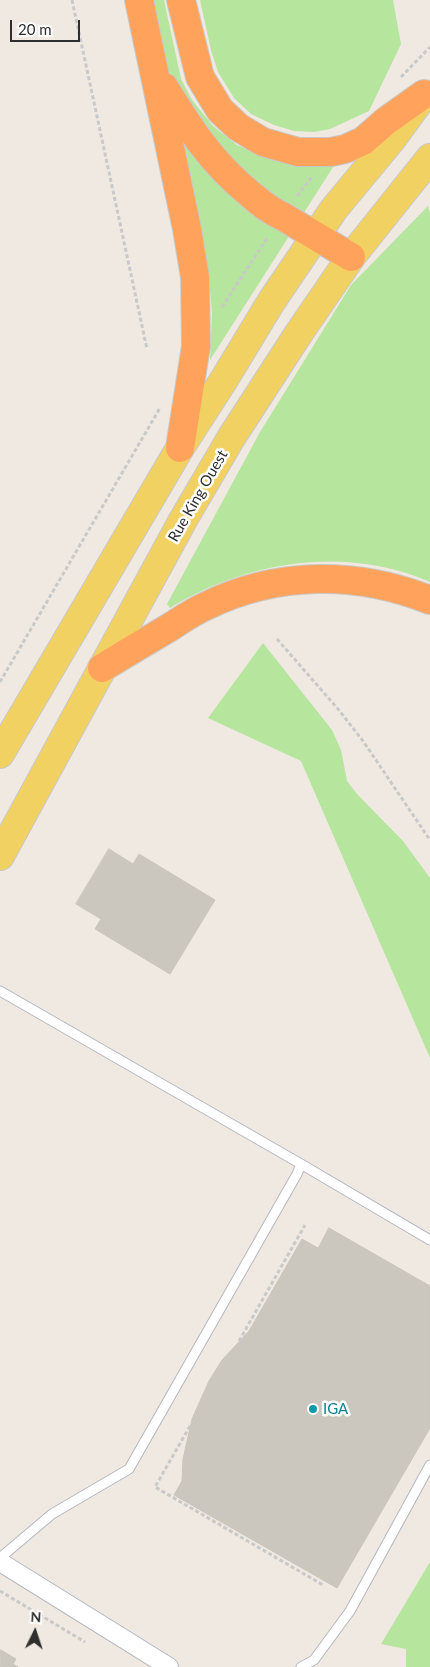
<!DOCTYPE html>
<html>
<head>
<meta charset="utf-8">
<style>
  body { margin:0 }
  #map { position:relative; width:430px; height:1667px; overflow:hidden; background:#efe9e1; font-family:Lato,sans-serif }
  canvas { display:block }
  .north { position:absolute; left:10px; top:1607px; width:50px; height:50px; -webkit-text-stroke:4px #fff; paint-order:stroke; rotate:4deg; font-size:14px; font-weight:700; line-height:20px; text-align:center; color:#2e2e2e }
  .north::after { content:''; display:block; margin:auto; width:18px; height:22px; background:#2e2e2e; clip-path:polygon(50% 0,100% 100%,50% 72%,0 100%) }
  .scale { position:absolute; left:10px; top:20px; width:70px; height:22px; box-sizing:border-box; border:2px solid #2e2e2e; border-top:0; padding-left:6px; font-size:15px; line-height:18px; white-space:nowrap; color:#2e2e2e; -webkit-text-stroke:4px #fff; paint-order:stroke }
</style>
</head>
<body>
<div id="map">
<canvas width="430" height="1667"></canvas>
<div class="north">N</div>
<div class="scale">20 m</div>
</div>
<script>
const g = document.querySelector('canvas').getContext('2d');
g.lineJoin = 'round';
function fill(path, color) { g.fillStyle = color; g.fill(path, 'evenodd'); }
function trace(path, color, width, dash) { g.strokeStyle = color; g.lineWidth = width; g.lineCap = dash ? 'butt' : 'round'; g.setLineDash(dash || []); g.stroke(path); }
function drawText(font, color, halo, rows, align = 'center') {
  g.font = font + ' Lato,sans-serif'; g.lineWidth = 5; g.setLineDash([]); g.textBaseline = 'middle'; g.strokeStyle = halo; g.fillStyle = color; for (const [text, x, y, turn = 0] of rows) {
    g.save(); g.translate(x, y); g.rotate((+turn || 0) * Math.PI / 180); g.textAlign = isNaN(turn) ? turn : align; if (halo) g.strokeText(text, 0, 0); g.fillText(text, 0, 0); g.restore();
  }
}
const green = new Path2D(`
  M151,0h13l17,79 11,21 21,26 24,19 35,15 35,6 28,-2 -125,196 2,-47 -4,-46z
  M200,0h193l8,44 -32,67 -39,18 -16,3 -20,-1 -20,-6 -23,-11 -17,-16 -16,-26 -7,-22z
  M428,206l2,8v368c-85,-37 -183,-21 -260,26l-3,-4 93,-172 91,-147z
  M263,643l69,87 9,20 6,31 10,13 46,47 27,37v180l-129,-297 -93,-43z
  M430,1562v105h-24v-18l-25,-5z`);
const building = new Path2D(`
  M109,849l24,15 6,-10 76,46 -45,74 -75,-45 6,-10 -25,-15z
  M329,1228l101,58v142l-93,160 -163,-93 8,-14 1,-22 9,-40 17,-38 13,-21 27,-29 53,-92 16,9z
  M1,1650l15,9 -3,5 5,3h-18z`);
const path = new Path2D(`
  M72,0l75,349
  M401,77l29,-30
  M297,196l15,-19
  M222,307l46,-70
  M277,639l61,70 25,32 67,99
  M0,682l160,-274
  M239,1341l66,-116
  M190,1426l-35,61 168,98
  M0,1591l85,51`);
const service = new Path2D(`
  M0,991l301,173 -4,10 -168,295 -77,45 -52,44
  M301,1164l129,76
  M301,1667l13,-7 36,-49 80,-146`);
const minor = new Path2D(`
  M0,1562l169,105`);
const primary = new Path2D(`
  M0,754l180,-306 45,-70 46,-76 63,-93 58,-70 29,-40
  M0,856l183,-336 48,-82 68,-105 52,-76 79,-99`);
const motorway = new Path2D(`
  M139,0l48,229 8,48 1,69 -16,102
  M181,0l19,77 20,33 18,17 25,15 35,10h33l14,-3 18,-8 23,-20 38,-27
  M164,87c26,42 47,75 86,107 11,9 20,17 32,22l69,41
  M102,668c21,-13 43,-26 65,-39 13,-8 25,-17 39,-23 71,-35 151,-35 224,-6`);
const markers = [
  [313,1409,5,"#0f9aa8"]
];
const streetNames = [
  ["Rue King Ouest",198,496,-60]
];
const cultureNames = [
  ["IGA",323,1409]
];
fill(green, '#b6e59e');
fill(building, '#cbc7bf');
trace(building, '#cbc5ba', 1);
trace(service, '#b4b7c1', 11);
trace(minor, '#b4b7c1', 20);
trace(primary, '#c9c9c9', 30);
trace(motorway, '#c9c9c9', 30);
trace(path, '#c9c9c9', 3, [4, 2.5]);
trace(service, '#fff', 9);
trace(minor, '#fff', 18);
trace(primary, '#f2d163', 28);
trace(motorway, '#ffa35c', 28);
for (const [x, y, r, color] of markers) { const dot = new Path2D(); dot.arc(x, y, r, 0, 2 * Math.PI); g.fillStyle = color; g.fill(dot); trace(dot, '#fff', 2); }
drawText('15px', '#2e2e2e', '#fff', streetNames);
drawText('15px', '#0d838f', '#fff', cultureNames, 'left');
</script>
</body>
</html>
